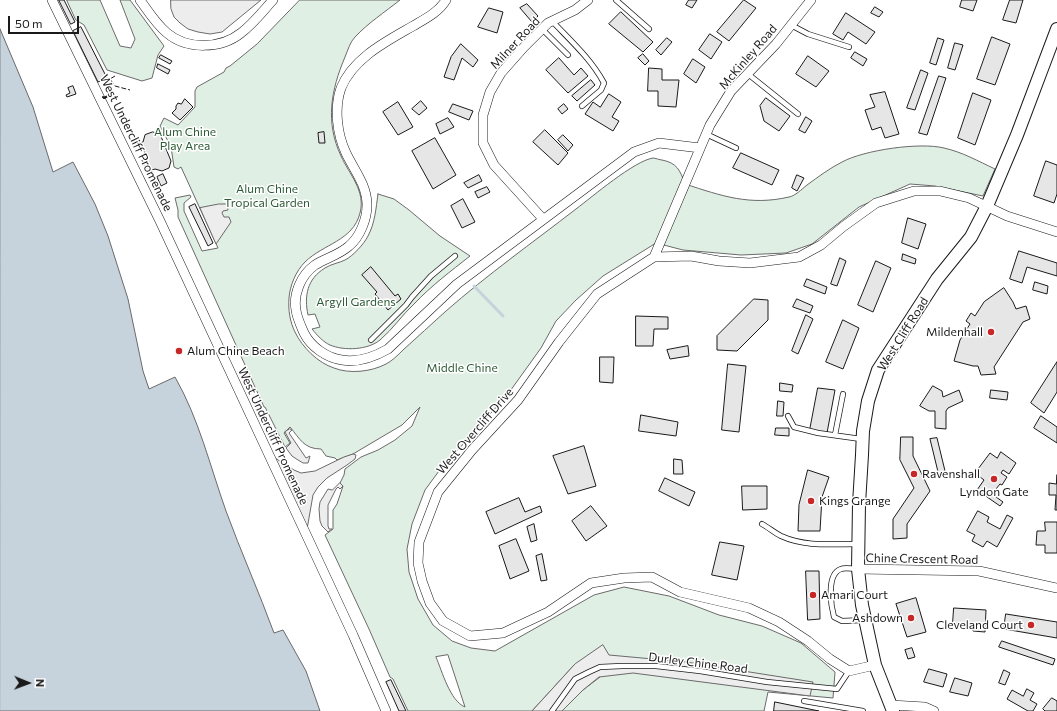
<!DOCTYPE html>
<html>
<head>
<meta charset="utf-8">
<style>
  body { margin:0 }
  #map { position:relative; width:1057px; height:711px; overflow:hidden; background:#fff; font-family:Commissioner,sans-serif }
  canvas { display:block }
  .north { position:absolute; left:8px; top:663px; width:40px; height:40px; -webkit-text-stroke:3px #fff; paint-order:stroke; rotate:91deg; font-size:11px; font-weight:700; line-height:16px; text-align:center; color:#1a1a1a }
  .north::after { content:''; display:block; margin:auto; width:14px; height:18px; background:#1a1a1a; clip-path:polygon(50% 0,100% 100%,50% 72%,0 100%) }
  .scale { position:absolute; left:8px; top:16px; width:71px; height:18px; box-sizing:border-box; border:2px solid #1a1a1a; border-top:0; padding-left:5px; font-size:12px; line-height:14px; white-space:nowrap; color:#1a1a1a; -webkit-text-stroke:3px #fff; paint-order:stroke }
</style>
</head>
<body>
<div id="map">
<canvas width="1057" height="711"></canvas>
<div class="north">N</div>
<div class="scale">50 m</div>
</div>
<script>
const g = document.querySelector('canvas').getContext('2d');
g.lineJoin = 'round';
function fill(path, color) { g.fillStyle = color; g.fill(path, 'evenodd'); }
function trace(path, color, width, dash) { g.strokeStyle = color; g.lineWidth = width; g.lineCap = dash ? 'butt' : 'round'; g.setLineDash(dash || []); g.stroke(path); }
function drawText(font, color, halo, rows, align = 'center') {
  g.font = font + ' Commissioner,sans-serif'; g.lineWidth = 3; g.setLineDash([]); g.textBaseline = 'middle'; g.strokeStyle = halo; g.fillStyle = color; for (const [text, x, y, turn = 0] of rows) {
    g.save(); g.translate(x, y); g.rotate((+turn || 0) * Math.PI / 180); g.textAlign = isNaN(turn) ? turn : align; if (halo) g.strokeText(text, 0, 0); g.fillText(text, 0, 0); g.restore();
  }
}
const green = new Path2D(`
  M67,0h33l20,46 11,2 4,-9 -15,-39h10l34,46 -6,9 -6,23 -10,3 -35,-11 -23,-45 -8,-5z
  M300,0h100c-15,12 -32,23 -45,37 -5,5 -7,13 -10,20 -14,33 -20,65 -4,99 8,18 25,35 19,57 -7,28 -37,31 -55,49 -9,9 -15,23 -16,36 -1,12 1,24 6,34 7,15 23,31 39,36 15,6 37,4 52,-4 6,-3 12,-9 17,-14 14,-13 29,-26 43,-39 41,-36 86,-68 130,-102 16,-12 58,-48 77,-51 2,0 7,2 9,2 15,3 18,10 23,24 37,12 65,22 104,13 6,-1 13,-8 18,-12 11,-8 23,-17 35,-23 22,-12 78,-20 102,-14 18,4 34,13 51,21l-12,27 -48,-10 -25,-2 -51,23 -47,37 -26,9 -45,2 -58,-5 -27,-7 -53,33 -27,24 -20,21 -15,27 -33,46 -69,77 -14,19 -13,34 -5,25 2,23 9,27 15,26 19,16 19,7 24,3 99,-56 30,-8 45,9 50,19 43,11 39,17 34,29 -2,26 -65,-6 -4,19h-202l21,-21 17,-13 -25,-13 -43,47h-124l-15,-32 -3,-2 -21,-48 -44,-94 8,-6v-19l4,-6 6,-18 -3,-3 4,-8 1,-6 16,-12 17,-7 17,-10 17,-14 8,-19 -18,18 -49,29 -16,6 -2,-2 -9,-2 -5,-7c-17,0 -21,-10 -31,-22l-6,6 6,10 -5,4 -20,-40h-1l-86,-190v-7l-3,-12 15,-3 1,2 -7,6v8l18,40 16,-3 -37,-81 -3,2 -4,-2 -3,-20 -11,-21 4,-8 14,7 17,-18v-16l2,-4 27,-15 2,-4 4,-2 27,-22zM448,655l17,52c-15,-6 -23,-36 -29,-50z
  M378,194l16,5 15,11 31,26 30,20c-19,15 -39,30 -56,48 -12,11 -21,25 -34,36 -12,10 -36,11 -50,5 -7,-3 -13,-10 -18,-16l8,-2 -5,-13 -7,1c-4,-19 -1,-36 17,-47 6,-4 14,-5 20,-8 8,-4 19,-16 23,-24 7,-13 8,-28 10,-42z`);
const parking = new Path2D(`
  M171,0h90l-39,32 -12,2 -12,-2 -10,-3 -8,-6 -6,-6 -3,-8z
  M219,204h8l1,6 -5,1 -1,2 2,4h5l2,5 -15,22 -16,-36z
  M290,429l2,1 -3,3 17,25 4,-2 -2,7h-5l-5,-3 -6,-4 -6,-8 5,-5 -6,-11z
  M264,451l30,19 7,3 14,-2 29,-14 9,-3 3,1 -1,4 -8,6 -20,13 -9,9 -5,8 -8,46z
  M340,483l3,3 -3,3 -2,-2 -2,2 -8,16v21l1,3h3l-4,3 -6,-6 -2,-5 -1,-12 1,-7 8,-13 4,1z
  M603,645l6,10 77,7 127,20 -3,14 -177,-23 -34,4 -16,13 -21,21h-30l43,-47z`);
const water = new Path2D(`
  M0,29l33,78 20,65 20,-10 22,42 13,32 20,63 15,72 6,18 26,-12c24,42 35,89 51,134 15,41 33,81 48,122l9,-3 23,41 14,40h-320z`);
const stream = new Path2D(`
  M474,286l29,30`);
const building = new Path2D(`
  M59,0h5l11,22 -4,2z
  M689,0h8l-5,8 -6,-3z
  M744,0l12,8 -27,33 -12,-9z
  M962,0h15l-4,11 -13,-4z
  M1010,0h13l-7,23 -13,-3z
  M527,4l11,12 -6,6 -12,-14z
  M875,7l8,5 -4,5 -8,-4z
  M489,8l14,4 -6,21 -19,-6z
  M621,12l32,30 -10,10 -34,-28z
  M846,13l29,19 -9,12 -18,-12 -5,8 -10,-6z
  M81,27l26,51 -9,4 -25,-51z
  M710,34l12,8 -11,17 -12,-9z
  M992,37l18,7 -15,41 -18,-6z
  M667,38l5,4 -11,13 -5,-5z
  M938,38l6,2 -8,25 -6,-2z
  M955,43l8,2 -8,25 -7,-2z
  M461,44l17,16 -5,7 -11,-9 -8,22 -10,-3 7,-20z
  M855,52l12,7 -4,7 -12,-8z
  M643,54l6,7 -4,4 -7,-7z
  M161,55l11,6 -2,3 -11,-6z
  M808,56l21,15 -13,16 -20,-13z
  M559,58l15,17 7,-7 7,8 -20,17 -22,-23z
  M693,59l12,8 -9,16 -12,-9z
  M158,64l12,6 -2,4 -11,-6z
  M649,68l13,1v11h17l-3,27 -18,-1v-15h-10z
  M921,70l7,3 -13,37 -8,-2z
  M939,76l7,2 -19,57 -8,-2z
  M591,80l4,5 -18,16 -5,-5z
  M73,86l3,8 -9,3 -1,-2 4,-2 -2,-5z
  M885,92l14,42 -14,4 -4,-11 -9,3 -7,-20 10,-3 -5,-12z
  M973,93l18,7 -16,45 -17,-7z
  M609,94l12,8 -9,15 7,4 -6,10 -28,-17 8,-12 7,5z
  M766,98l24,18 -11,15 -15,-10 -4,-15z
  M185,99l8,8 -13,13 -8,-7 4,-4v-3l2,-3 3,1z
  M421,101l6,7 -8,7 -7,-6z
  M398,102l15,25 -15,8 -15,-23z
  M453,104l20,7 -4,9 -20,-8z
  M564,104l4,5 -6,5 -4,-5z
  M806,117l6,4 -7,12 -6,-3z
  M448,118l6,9 -14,7 -4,-10z
  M545,130l23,23 -10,12 -25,-23z
  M153,132l7,2 11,27 -2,7 -7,3 -7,-2 -8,3 -5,-12 5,-3 -7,-14 3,-1 2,-7z
  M324,132l1,11h-6l-1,-10z
  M563,135l10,10 -5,6 -10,-11z
  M435,138l21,37 -23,14 -21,-38z
  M741,153l38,17 -7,15 -39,-17z
  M1046,161l11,4v29l-3,9 -20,-7z
  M163,174l4,9 -6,3 -4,-9z
  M479,175l3,6 -14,7 -4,-5z
  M797,175l7,3 -7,13 -5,-3z
  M487,187l3,5 -12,6 -3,-6z
  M463,199l12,23 -13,6 -11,-22z
  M195,204l18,39 -5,3 -19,-39z
  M908,218l18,6 -8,25 -16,-6z
  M1019,251l38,12v13l-30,-9 -5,16 -12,-4z
  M903,254l13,5 -1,5 -13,-4z
  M840,258l6,3 -9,25 -6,-2z
  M876,261l15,7 -18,44 -15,-7z
  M371,267l24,29 3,-2 3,5 -13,11 -13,-16 2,-2 -15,-17z
  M807,279l20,8 -2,7 -21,-8z
  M1035,282l13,4 -1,8 -14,-4z
  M1004,288l9,14 3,7 10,-3 4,13 -7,3 -29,45 2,7 -15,1 -3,-9h-5l-19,-5 6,-21 10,-16 -4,-3 5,-8 4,3 9,-14z
  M754,299l14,1v20l-31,31 -20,-1v-14z
  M797,299l16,7 -3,7 -17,-6z
  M806,315l7,4 -15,35 -6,-3z
  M636,316l32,1v12h-14l-1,17h-17z
  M843,320l16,8 -16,41 -17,-7z
  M688,346l1,10 -19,3 -3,-9z
  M600,357h14l-1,26 -13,-1z
  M1057,362v30l-13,21 -13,-10z
  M728,364l18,2 -7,66 -17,-2z
  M780,383l13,2 -1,7 -12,-1z
  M933,386l9,5 1,6 16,-7 4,11 -15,7 -2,3v18l-11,-1v-17h-6l-9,-5z
  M818,388l17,2 -8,43 -17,-3z
  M991,390l17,2 -1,8 -17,-2z
  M778,401l6,1 -1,14h-6z
  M641,415l37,7 -2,14 -37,-5z
  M1041,416l16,11v16l-23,-15z
  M776,428h13v8l-14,-1z
  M901,437h12v19l17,35 -23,33v14l-14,1v-20l21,-31 -14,-28z
  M937,438l9,37 -7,1 -9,-37z
  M584,446l12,40 -28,8 -15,-38z
  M1001,452l15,11 -7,11 -6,-4 -2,3 6,4 -5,8 -2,-1 -8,10 11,8 -3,4 -23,-16 7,-10 -9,-7 15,-20 7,5z
  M674,459l8,1 1,14h-9z
  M808,470l21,7 -7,20 -2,34h-22l1,-26z
  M1057,475v35h-2l1,-15h-7v-12l7,1z
  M665,478l30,14 -6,14 -30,-15z
  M742,486h25v23l-24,1z
  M519,498l6,14 15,-6 2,6 -47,22 -9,-22z
  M591,506l16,20 -21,15 -14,-20z
  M978,511l11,6 -2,5 13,7 7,-14 6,3 -16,29 -10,-6 -4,6 -11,-6 3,-6 -8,-4z
  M1045,522h12v31h-12v-8h-9l1,-14h8z
  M534,524l3,16 -6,2 -4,-15z
  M516,539l13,32 -19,8 -11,-33z
  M720,542l24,4 -7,34 -25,-5z
  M542,554l5,26 -6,1 -5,-25z
  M806,571h13l1,48 -12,1z
  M916,598l10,34 -19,5 -11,-33z
  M954,608l32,2 -1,22 -12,-1v-6l-20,-2z
  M1006,614l51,8v16l-53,-9z
  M1002,641l53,18 -2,6 -54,-18z
  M912,648l3,9 -7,2 -3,-9z
  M929,669l18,5 -4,13 -19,-5z
  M1004,670l6,3 -5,12 -6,-2z
  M955,678l17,5 -4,13 -18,-4z
  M391,680l15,31h-7l-13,-29z
  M1027,689l7,4 -4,7 7,4 -4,7h-5l-21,-12 5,-9 11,6z
  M1052,698l5,3v10h-12l-2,-2z
  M775,702l44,9h-45z`);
const lane = new Path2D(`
  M616,0l33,29
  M552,21c19,20 39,38 52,62l-3,7 -19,16
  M791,25l17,9 41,13
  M542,29l26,26
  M748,74l50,40
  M706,134l30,14
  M371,340l35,-35 6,-8 19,-21 24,-20
  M788,416l6,11 24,6 43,6
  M835,435l8,-41
  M762,524c7,4 13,9 19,12 24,11 51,8 77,8
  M857,569c-5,0 -12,-2 -16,0 -15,5 -10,37 -7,48l8,4 23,-1
  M804,701l59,10
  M552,711l23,-32 14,-7 11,-5 22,-1h34l44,5 67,11 70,7 12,-18`);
const street = new Path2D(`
  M52,0l108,221 193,414 33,76
  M140,0c8,11 16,24 27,33 20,17 54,16 74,0 12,-9 22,-22 32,-33
  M446,0c-7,12 -21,19 -33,26 -26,15 -60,32 -72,62 -7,20 -4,46 5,65 8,17 21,32 21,52 0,14 -7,32 -18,41 -10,9 -23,12 -34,19 -14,10 -22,29 -19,45 1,8 5,16 8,23 7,14 23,25 38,27 17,3 32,-3 46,-11l69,-65 177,-132 25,-9 41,5
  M543,219l-49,-54 -11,-22v-28l7,-23 11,-19 23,-26 24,-24 27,-13 13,-10
  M654,257l56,-132 21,-34 45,-47 35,-44
  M858,569l121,2 78,17
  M875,665l-26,6 -19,-12 -22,-18 -29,-19 -30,-14 -69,-16 -28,-15 -28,1 -33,5 -43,29 -45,21 -33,3 -27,-15 -13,-18 -8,-22 -4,-18 1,-21 19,-50 34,-42 46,-50 41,-58 38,-48 57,-37 37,-1 28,5 31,2 49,-6 22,-12 23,-19 32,-23 38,-12h26l29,7 38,18 50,16
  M891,705l34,2 9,4`);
const secondary = new Path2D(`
  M893,711l-18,-46 -13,-60 -4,-36 1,-65 3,-49 1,-24 5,-30 10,-31 59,-91 34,-42 16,-31 30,-71 40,-106`);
const fence = new Path2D(`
  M115,76l-5,3 5,7 15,4`);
const wall = new Path2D(`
  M103,97l1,1 10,-5`);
const markers = [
  [991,332,4,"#c62828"],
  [179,351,4,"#c62828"],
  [914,474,4,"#c62828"],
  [994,479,4,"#c62828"],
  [811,501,4,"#c62828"],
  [813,595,4,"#c62828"],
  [911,618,4,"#c62828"],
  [1031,625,4,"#c62828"]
];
const streetNames = [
  ["Milner Road",515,43,-47],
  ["McKinley Road",748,57,-49],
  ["West Undercliff Promenade",136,143,64],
  ["West Cliff Road",903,334,-58],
  ["West Overcliff Drive",475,431,-49],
  ["West Undercliff Promenade",273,436,65],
  ["Chine Crescent Road",922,559,1],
  ["Durley Chine Road",698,663,7]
];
const parkNames = [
  ["Alum Chine",185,132],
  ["Play Area",185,146],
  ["Alum Chine",267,189],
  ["Tropical Garden",267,203],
  ["Argyll Gardens",356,302],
  ["Middle Chine",462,368]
];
const poiNames = [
  ["Mildenhall",983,332,"right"],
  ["Alum Chine Beach",187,351],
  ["Ravenshall",922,474],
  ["Lyndon Gate",994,492,"center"],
  ["Kings Grange",819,501],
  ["Amari Court",821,595],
  ["Ashdown",903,618,"right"],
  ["Cleveland Court",1023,625,"right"]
];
fill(green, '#e0efe3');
trace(green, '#6a6a6a', 1);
fill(parking, '#ededed');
trace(parking, '#6a6a6a', 1);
fill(water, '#c6d2dc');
trace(water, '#6a6a6a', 1);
trace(stream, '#c6d2dc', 3);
fill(building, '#e6e6e6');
trace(building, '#1a1a1a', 1);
trace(lane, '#1a1a1a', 6);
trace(street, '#1a1a1a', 10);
trace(secondary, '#1a1a1a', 14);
trace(lane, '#fff', 4.5);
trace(street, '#fff', 9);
trace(secondary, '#fff', 12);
trace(fence, '#1a1a1a', 1, [5, 2]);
trace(wall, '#1a1a1a', 2);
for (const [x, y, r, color] of markers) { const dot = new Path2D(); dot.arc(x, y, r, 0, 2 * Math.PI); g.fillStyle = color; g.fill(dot); trace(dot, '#fff', 1.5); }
drawText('12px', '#1a1a1a', '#fff', streetNames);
drawText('12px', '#2b5a34', '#fff', parkNames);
drawText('12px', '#1a1a1a', '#fff', poiNames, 'left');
</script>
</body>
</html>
